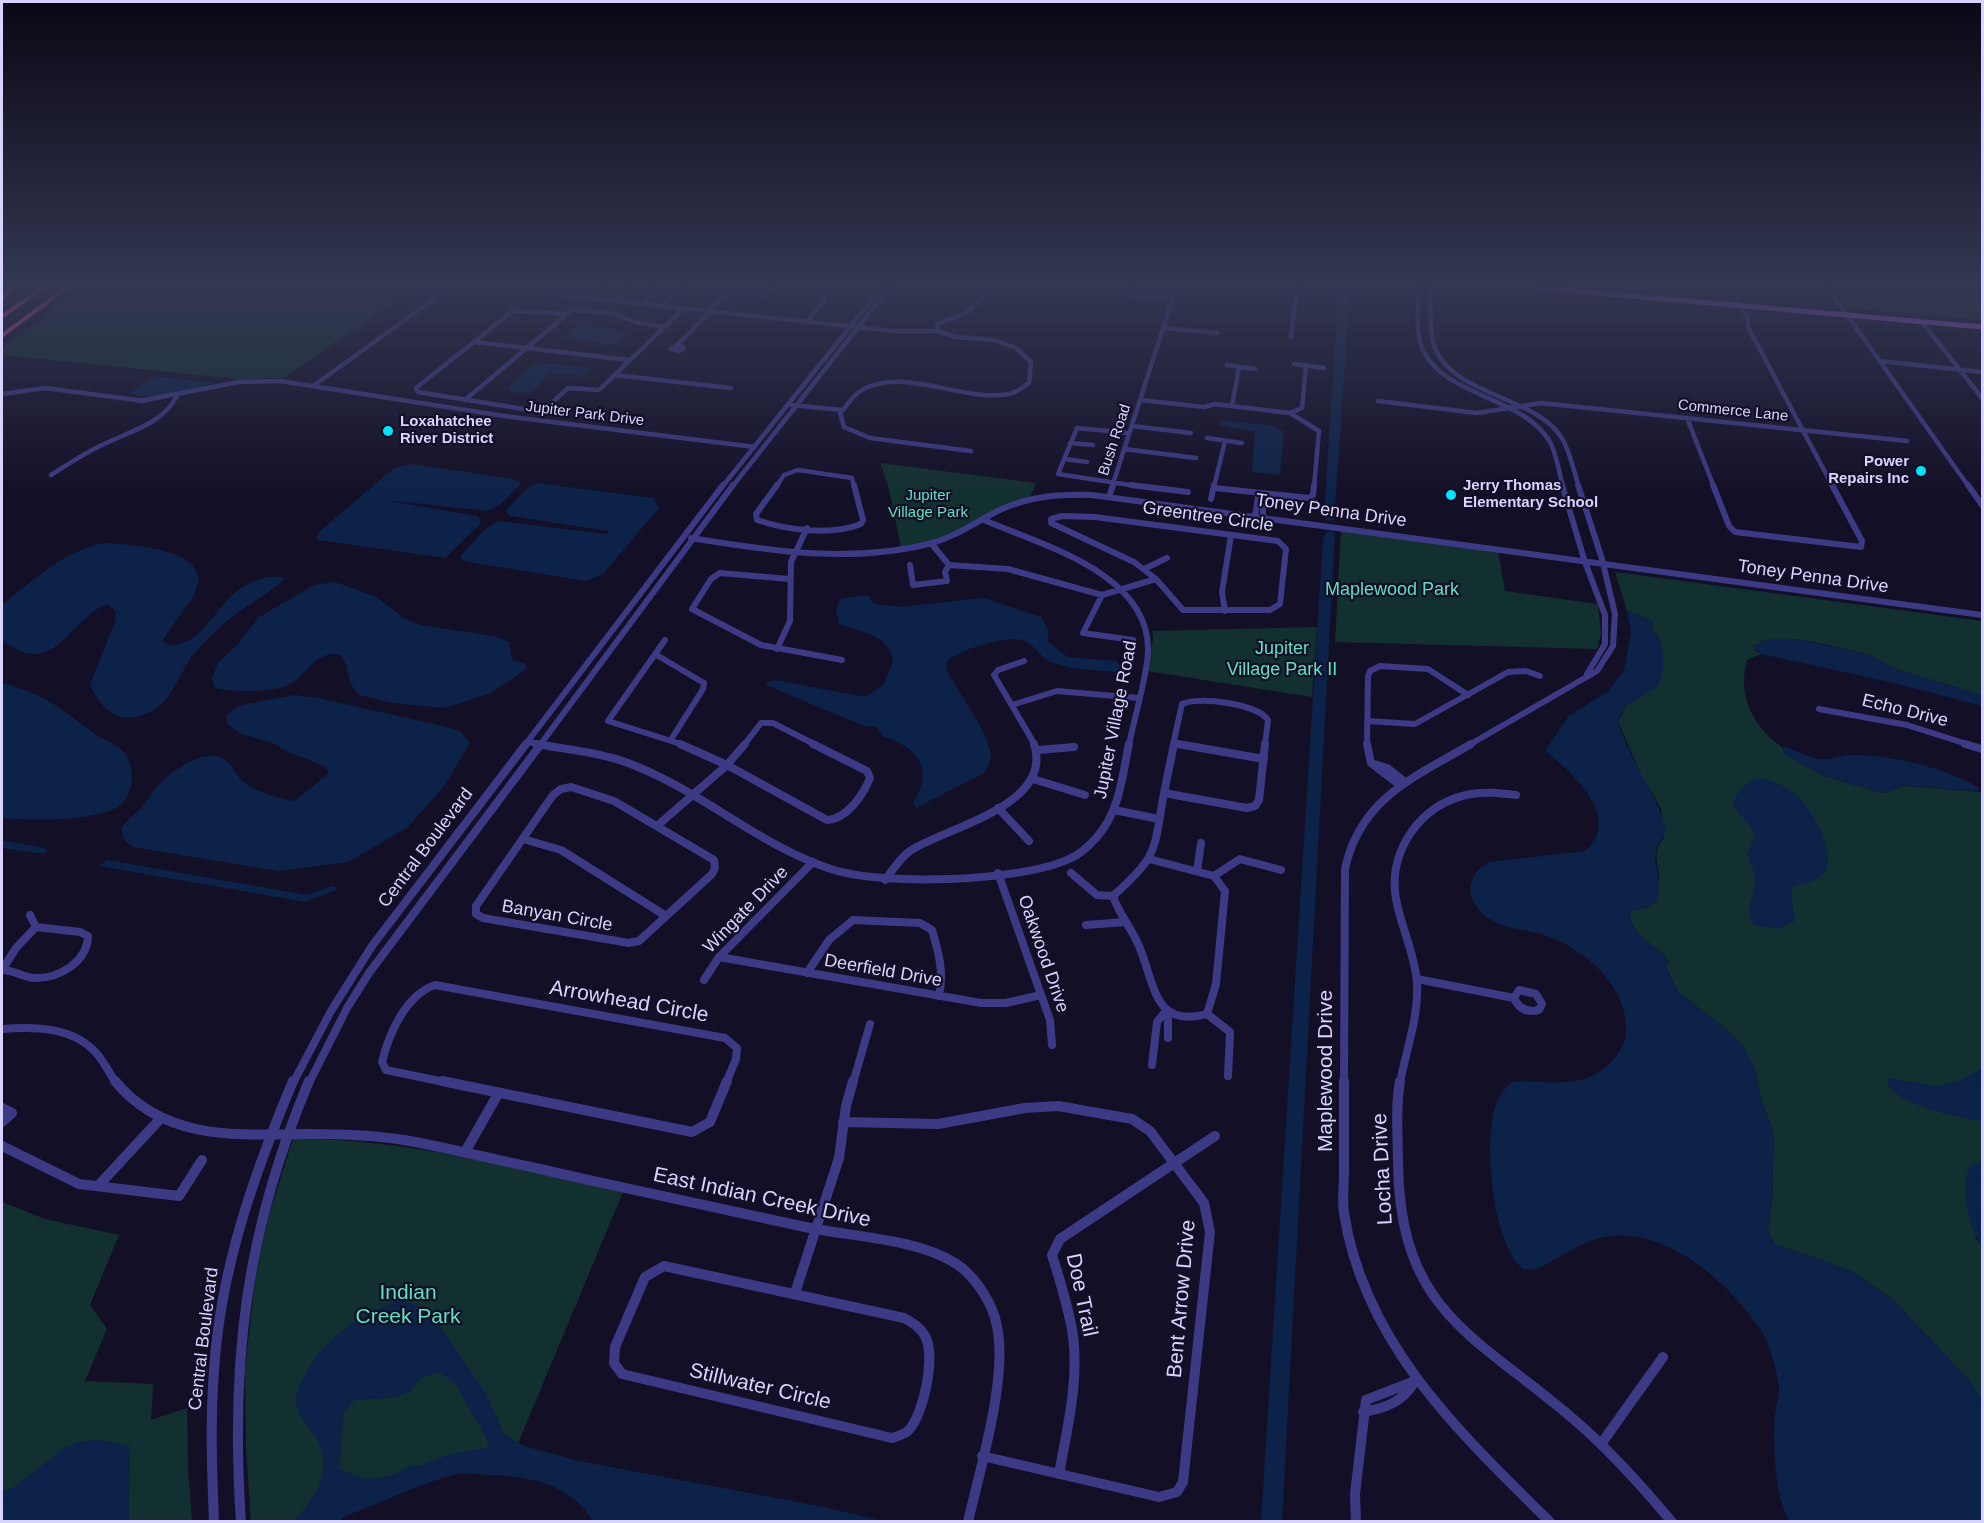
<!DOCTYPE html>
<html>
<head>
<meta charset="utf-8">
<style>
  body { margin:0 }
  #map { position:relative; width:1984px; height:1523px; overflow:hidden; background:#130f26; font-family:Arial,sans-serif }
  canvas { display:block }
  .frame { position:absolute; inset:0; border:3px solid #d9d4ff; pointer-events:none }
</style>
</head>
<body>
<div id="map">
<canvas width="1984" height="1523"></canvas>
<div class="frame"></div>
</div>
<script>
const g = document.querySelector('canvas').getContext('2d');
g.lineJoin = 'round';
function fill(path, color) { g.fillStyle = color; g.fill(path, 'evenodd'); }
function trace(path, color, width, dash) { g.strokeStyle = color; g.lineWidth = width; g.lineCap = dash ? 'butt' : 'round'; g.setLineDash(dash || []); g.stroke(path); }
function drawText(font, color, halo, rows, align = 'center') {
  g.font = font + ' Arial,sans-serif'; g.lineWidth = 4.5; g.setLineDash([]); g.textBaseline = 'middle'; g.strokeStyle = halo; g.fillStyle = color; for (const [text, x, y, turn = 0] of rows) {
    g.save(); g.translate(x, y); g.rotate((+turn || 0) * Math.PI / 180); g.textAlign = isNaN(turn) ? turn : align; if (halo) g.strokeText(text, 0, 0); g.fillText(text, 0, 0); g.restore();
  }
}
const green = new Path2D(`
  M83,288h330l-129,90 -47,1 -235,-24v-7z
  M1833,288h149v32l-135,-12z
  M880,463l156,20 -6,14 -86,40 -43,10 -13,-62z
  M1341,529l157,22 7,40 93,13 3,30 -4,15 -262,-7z
  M1615,572l367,49v74l-87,-26 -25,-14 -56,-13 -18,-3 -37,5 -4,6 6,4 -14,6c-10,38 6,66 36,88l1,6 40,22 54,16 7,1 19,-7 78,6v373l-9,-2 3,76 6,7v156l-12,-21 -78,-82 -41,-28 -76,-27 -7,-12 4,-31 2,-67 -13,-35 -6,-30 -24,-36 -53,-41 -13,-27 4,-3c-12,-18 -30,-19 -40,-45l4,-7 16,-3c3,-7 9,-15 10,-23 2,-18 -10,-30 5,-46l-3,-30 -19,-31 -24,-56 9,-16 28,-17 4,-50 -8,-10 2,-7 -26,-10z
  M1317,627l-5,70 -165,-26 6,-32 -1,-8z
  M293,1139c112,-1 221,29 330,53l-107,256 -130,40 -52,33 -83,1 -5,-74 -1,-79 11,-97 13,-57z
  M2,1202l43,17 74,16 -29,70 17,24 -22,52 68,3 -2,36 36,-12 1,60 4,53h-190z`);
const water = new Path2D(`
  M1339,288h11l-16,233 -8,-1 -2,-5z
  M585,322l41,11 2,3 -14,9 -50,-7 15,-14z
  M542,363l47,5 2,2 -10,6 -31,-3c-19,18 -11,23 -41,18l-1,-4 26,-23z
  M161,377l55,6c-22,5 -65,19 -86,10l21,-14z
  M1221,420l52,6 11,6 -4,43 -28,-3 3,-40 -35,-7z
  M411,464l97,14 12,4v3l-20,20 -12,6 -104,-11 93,16 4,4 -1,4 -35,34 -127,-18 -2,-3 4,-6 73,-62z
  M536,483l118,15 5,10 -56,66 -17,7 -124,-20 -1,-5 22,-25 15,-10 109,13 1,-3 -98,-15 -4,-5 18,-20z
  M1327,531l8,1 -53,989h-21l62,-983z
  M105,543c22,1 74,5 88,23 3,4 4,9 6,13l-5,16 -32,46 9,5c30,-4 40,-30 59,-49 12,-12 38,-25 55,-19 -2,7 -51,35 -62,46 -8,9 -18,17 -26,26 -14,16 -20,38 -35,54 -5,5 -13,9 -20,11 -26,9 -41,-7 -52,-30l25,-64 1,-10 -9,-7c-41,17 -52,77 -105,36v-35c30,-24 64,-56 103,-62z
  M335,582l42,15 26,21 17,7 74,11 15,6 3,18 14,4v5l-35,24 -46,15 -53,-5 -33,-8 -9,-12 -4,-19 -6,-9c-23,-6 -33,20 -50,29 -17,9 -57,8 -75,4l-3,-10 6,-15 20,-19 21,-27 55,-32z
  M858,596h10l6,8 27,3 82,-9 58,19 8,14 -2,10 21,16 48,4 5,7 -6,4c-20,-2 -42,-2 -61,-9 -13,-4 -17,-16 -29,-22 -16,-7 -69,9 -79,22l1,8c11,20 40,60 43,80 2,9 -1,15 -6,22l-68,35 -3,-6c23,-33 3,-56 -31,-66l-5,-9 -13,-1 -98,-41 1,-3 9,-2 89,17 18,-12 10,-23c-3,-28 -33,-30 -54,-38l-3,-14 4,-11z
  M1627,611l26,10 -2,7c3,4 6,7 8,11 6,11 7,41 -4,49 -15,11 -31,13 -37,33 10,38 38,71 49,110l-10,15 -2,12 4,24 -2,19 -8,6 -16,3 -4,8c10,24 28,27 40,44l-4,3 13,27 53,41 13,14 11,23 6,29 13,35 -2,67 -4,31 7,12 76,27 41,28 78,82 12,21v119h-192c-16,-24 -17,-78 -15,-107 1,-9 5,-18 4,-27 -2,-16 -9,-43 -18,-57 -32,-47 -95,-105 -157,-93 -25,5 -48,24 -70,33l-11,-1c-31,-25 -40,-128 -27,-165 3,-9 9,-16 16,-22 38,-3 73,11 102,-23 5,-6 11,-15 12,-24 4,-45 -37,-83 -76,-98 -25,-10 -57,-6 -74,-31 -12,-18 -4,-34 13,-44l96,-11c39,-33 -13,-78 -39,-100l1,-3 21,-31 40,-26 16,-20 7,-39z
  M1765,639h32l73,16 25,14 87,26v11l-88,-23 -133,-29 -9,-9 7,-1z
  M2,683c39,9 60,26 91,50 9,6 24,11 31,19 6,7 8,18 8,26 0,9 -5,23 -13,28 -23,16 -90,14 -117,12z
  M295,695l23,3 129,29 14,5 9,11 -25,42 -38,43 -59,34 -69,9 -146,-24 -9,-7 -3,-12c7,-9 16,-15 23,-23 6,-7 9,-16 16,-22 14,-13 43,-34 62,-25 11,5 13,18 22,24 14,11 33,16 51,19l34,-28 -5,-7 -36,-14 -15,-9 -32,-9 -14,-10v-10l14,-9z
  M1784,747c12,2 22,10 34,12 11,2 22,-4 32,-4 37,-1 98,13 129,33v3l-75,-5 -19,7 -7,-1 -54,-16 -40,-22z
  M1758,778c14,2 31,9 41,20 14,13 39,57 25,75 -7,9 -20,10 -30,13l-3,5 4,30 -17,8 -24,-4c-11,-18 2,-28 1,-47 0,-7 -5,-16 -8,-23l8,-19c-4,-14 -20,-21 -22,-35l9,-14z
  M2,840l41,8 5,2 -4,4 -42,-6z
  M107,860l200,35 25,-9 4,1v3l-31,12 -206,-36z
  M1982,1068v53c-23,-4 -88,-15 -95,-40l2,-3 49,8 25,-7z
  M1973,1163l9,2v81c-13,-17 -25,-66 -9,-83z
  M399,1300l21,6 18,17 49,72 17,39 20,12 55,15 245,46 58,14h-289c-23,-37 -63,-45 -104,-46 -10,-1 -23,-3 -32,-1 -37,9 -73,28 -109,41l-9,6h-45c20,-23 38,-46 25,-78 -6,-12 -18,-22 -22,-36 -3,-11 2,-21 7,-30 18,-39 57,-62 95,-77zM438,1372l17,11 34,60 -3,5 -35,6 -30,11 -11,1 -20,10 -24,3 -27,-10 5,-57 11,-12 38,-2 17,-6 10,-13z
  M101,1440l29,6 -1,75h-127v-29l14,-6 49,-39 17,-6z`);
const minorFar3 = new Path2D(`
  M1132,288l-3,6 22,4 23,-2
  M1418,288c1,20 -4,46 6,64 23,45 100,45 126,90 7,13 9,31 13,45
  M1430,288c2,19 -2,42 5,60 19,49 106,48 129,94 7,14 10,30 15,45
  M1828,288l141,199
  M728,292l35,3 11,-7
  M550,294l344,37h43l19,6 38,3 22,8 15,14 -2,21c-6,4 -13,10 -20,11 -46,9 -109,-30 -150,-2 -7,5 -13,15 -19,21l4,14 26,11 101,13
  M590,298l12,-10
  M1736,300l11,16 1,11 85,160
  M614,301l14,-13
  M643,304l13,-16
  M663,306l19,-18
  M708,310l22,-20
  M807,321l17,-20 1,-10
  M1922,322l60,76
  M1163,328l54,5
  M937,331v-7l29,-11 16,-15
  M1291,337l6,-49
  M474,342l155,18
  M677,345l34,-34
  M678,345l6,3 -5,3 -8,-2z
  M1879,361l103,11
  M1294,364l30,4
  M1227,365l28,4
  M614,375l117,13
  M313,386l121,-87
  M2,394l43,-6 99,13
  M465,400l107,-90 39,3 28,10 25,4
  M1140,400l64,7 11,-3 75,9 29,18 -5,56
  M140,401l99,-19 41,-1 224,35 251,31
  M1378,401l99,12 64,-10 366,38
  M792,405l50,5
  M1232,406l7,-39
  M542,412l-124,-20 -2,-4 97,-77 54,3
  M1290,413l12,-5 4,-42
  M540,414l28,-26 31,2 85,-82
  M1687,418l27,69
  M1132,426l59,7
  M1129,433l-52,-5 -19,46 85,13
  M1207,438l35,5
  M1070,443l23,2
  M1124,449l72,9
  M1064,459l23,3
  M51,475c16,-10 32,-21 49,-29 27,-14 62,-21 77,-50
  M722,487l159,-199
  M732,487l157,-199
  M776,487l8,-12 14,-5 54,8 2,9
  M1112,487l64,-199
  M1214,487l11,-46`);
const minorFar2 = new Path2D(`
  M777,485l-21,29 1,6c30,10 74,16 104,4l2,-4 -9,-35
  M1131,485l57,7
  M1562,485l23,77 20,53v29l-18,30
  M1713,485l16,41 6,6 126,15 1,-6 -30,-56
  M1968,485l14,20
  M1215,488l94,10 4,-3 1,-10
  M1109,497l4,-12
  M1211,499l3,-14
  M1062,516l33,1 183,24 8,8 -6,55 -10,6h-87l-27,-31 -22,-17 -83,-39v-4z
  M1255,516l3,-19 5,-2v22
  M984,520c57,25 166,53 164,131 -1,27 -14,67 -19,94
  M691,538c79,13 162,26 241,5 26,-7 46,-23 70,-34 29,-13 59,-15 90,-14l890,120
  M931,543l18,22 59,4 94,26 54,-16
  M910,565l3,20 34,-4 -2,-9 4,-7
  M1144,569l23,-11
  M789,579l-69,-6 -9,6 -19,30 69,36 81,15
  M1102,595l-19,38 50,7
  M1225,611l-3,-19 9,-57
  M665,640l-57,81 76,24
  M777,649l13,-28 1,-59 16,-34
  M655,654l49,29 -1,6 -31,49
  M1024,661l-26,9 -4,5 41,70
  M1012,705l45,-14 81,7
  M1819,709l88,16 63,20
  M1367,721l48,3 93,-52 18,-1 14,5
  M528,742l16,3
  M1174,743l12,2
  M525,745l198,-260
  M540,745l193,-260
  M744,745l17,-22h12l43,22
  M1173,745l9,-41c17,-8 76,0 86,16l-3,25
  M1367,745l1,-69 2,-5 10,-5 48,3 40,26
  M1469,745l128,-74 16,-25 2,-32 -13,-55 -24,-74`);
const minorFar1 = new Path2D(`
  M536,744c34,6 71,9 102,23 68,28 123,79 193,102 50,17 189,13 238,-10 10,-4 20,-13 28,-22 23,-26 25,-61 32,-93
  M680,744l47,21
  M1178,744l86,15
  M1367,744l4,19 29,22
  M1965,744l17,5
  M1038,750l36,-3
  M1371,763l16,5 18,14
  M727,765l100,55c20,-1 36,-25 43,-42l-3,-7 -54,-27
  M727,765l18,-21
  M1033,779l52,16
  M571,787l43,14 100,59 1,8 -3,6 -73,67 -10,2 -146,-25 -7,-4v-8l77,-111 8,-6z
  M1164,793l83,15 8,-2 4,-6 6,-56
  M1164,793l10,-49
  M998,808l31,33
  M1114,810l45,9
  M657,826l70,-61
  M523,839l38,11 105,66
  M1197,871l4,-28
  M998,873l52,147 2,25
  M1071,873l26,22 16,1c47,-42 40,-44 51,-103
  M1214,876l26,-17 41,11
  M885,880c8,-10 17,-25 28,-31 39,-23 141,-45 121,-105
  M1113,896c6,18 19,33 26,50 16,37 14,83 68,68l9,-30 9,-93 -11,-15 -65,-17
  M1086,925l40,-3
  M719,957l262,46h25l35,-8
  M2,970c12,0 21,7 32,8 25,1 53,-16 54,-42l-8,-4 -44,-5 -6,-12
  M2,970l14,-22 20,-21
  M807,973l22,-33 24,-20 67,3 12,7c7,23 12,42 7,66
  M1417,979l97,19
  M704,980l15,-23 94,-95
  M1519,990l17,4 6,10 -3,6c-12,3 -20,-1 -25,-12z
  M1168,1013v25
  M1207,1014l23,18 -2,44
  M2,1029c33,-3 73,-2 96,26 7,9 12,19 18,28
  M1152,1065l5,-43 9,-11
  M293,1083l38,-72 41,-65 154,-202
  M309,1083l38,-75 22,-35 172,-229
  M449,1083l-63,-13 -4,-8c7,-29 24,-67 53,-77l290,53 12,10 -1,11 -10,24
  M853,1083l17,-59
  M1344,1083l1,-214c15,-71 70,-92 126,-125
  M1400,1083c6,-33 19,-66 17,-100 -2,-29 -16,-56 -21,-84 -8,-47 23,-93 70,-104 17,-4 33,-2 50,0`);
const minor = new Path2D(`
  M115,1081c49,60 122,54 192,53 32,0 66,1 97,6 46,8 91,20 136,29 88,20 176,39 265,58 46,10 110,11 150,36 18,11 34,35 40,55 16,52 -15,150 -27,204
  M442,1081l250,51 18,-10 17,-41
  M1344,1081c0,31 0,61 0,91 0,14 -2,28 0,41 20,131 117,221 206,309
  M1400,1081c-5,27 -2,55 -2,82 2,148 74,170 173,254 37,31 70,68 101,105
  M2,1108l10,5 -10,9
  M843,1122l95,2 87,-16 33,-2 74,13 18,12 54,72 6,29 -27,250 -6,10 -18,5 -177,-41
  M2,1146l77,38 100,12 23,-36
  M465,1152l33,-58
  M98,1186l63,-68
  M664,1266l240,52c9,5 16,9 21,18 11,20 -1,77 -16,94 -4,4 -11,6 -17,8l-270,-64 -8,-11 1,-16 30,-70z
  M795,1293l44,-135 7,-52 7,-25
  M1363,1412c23,-4 40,-10 52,-31
  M1601,1444l62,-87
  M1059,1474c8,-45 20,-92 14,-138 -4,-28 -13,-55 -21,-81l8,-16 155,-103
  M214,1522c-2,-51 -4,-100 0,-151 6,-101 40,-197 79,-290
  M241,1522c-11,-161 5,-292 68,-441
  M1356,1522l-1,-28 11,-94 49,-19`);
const major = new Path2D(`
  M1541,288l441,39`);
const highway = new Path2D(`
  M9,288h6l-11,11 -2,1v-5z
  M39,288h7l-44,31v-5z
  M63,288h7l-68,50v-5z`);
const markers = [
  [388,431,6,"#00e5ff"],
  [1921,471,6,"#00e5ff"],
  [1451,495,6,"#00e5ff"]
];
const farStreetnames = [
  ["Commerce Lane",1733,411,6],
  ["Jupiter Park Drive",585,414,7],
  ["Bush Road",1115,440,-72]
];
const farPoinames = [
  ["Loxahatchee",400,422],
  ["River District",400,439],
  ["Power",1909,462,"right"],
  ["Repairs Inc",1909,479,"right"],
  ["Jerry Thomas",1463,486],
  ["Elementary School",1463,503]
];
const farParknames = [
  ["Jupiter",928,496],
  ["Village Park",928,513]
];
const streetNames = [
  ["Toney Penna Drive",1331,511,8],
  ["Greentree Circle",1208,517,8],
  ["Toney Penna Drive",1813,577,8],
  ["Echo Drive",1905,711,14],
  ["Jupiter Village Road",1116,720,-79],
  ["Central Boulevard",426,848,-53],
  ["Wingate Drive",746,910,-46],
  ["Banyan Circle",557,916,10],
  ["Oakwood Drive",1043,954,71],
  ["Deerfield Drive",883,971,10],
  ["Central Boulevard",204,1339,-83]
];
const parkNames = [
  ["Maplewood Park",1392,590],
  ["Jupiter",1282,649],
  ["Village Park II",1282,670]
];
const nearStreetnames = [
  ["Arrowhead Circle",629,1002,10],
  ["Maplewood Drive",1326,1071,-90],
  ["Locha Drive",1383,1169,-93],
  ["East Indian Creek Drive",762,1198,12],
  ["Doe Trail",1081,1295,78],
  ["Bent Arrow Drive",1182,1299,-85],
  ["Stillwater Circle",760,1387,13]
];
const nearParknames = [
  ["Indian",408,1293],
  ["Creek Park",408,1317]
];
fill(green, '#12302f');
fill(water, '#0c2248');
trace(minorFar3, '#3d3a85', 4.5);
trace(minorFar2, '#3d3a85', 6);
trace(minorFar1, '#3d3a85', 8);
trace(minor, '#3d3a85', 10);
trace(major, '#c25bff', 5);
fill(highway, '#ff4fa3');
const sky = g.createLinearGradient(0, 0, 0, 501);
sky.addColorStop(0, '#0a0815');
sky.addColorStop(0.57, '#333752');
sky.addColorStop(1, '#33375200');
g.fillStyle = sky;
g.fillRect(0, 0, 1984, 501);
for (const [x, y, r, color] of markers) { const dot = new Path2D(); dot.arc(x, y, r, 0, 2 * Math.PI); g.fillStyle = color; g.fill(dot); trace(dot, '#130f26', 2); }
drawText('15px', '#d9d4ff', '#130f26', farStreetnames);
drawText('bold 15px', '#d9d4ff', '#130f26', farPoinames, 'left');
drawText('15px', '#5fe0c0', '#130f26', farParknames);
drawText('18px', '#d9d4ff', '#130f26', streetNames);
drawText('18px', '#5fe0c0', '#130f26', parkNames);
drawText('21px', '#d9d4ff', '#130f26', nearStreetnames);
drawText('21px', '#5fe0c0', '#130f26', nearParknames);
</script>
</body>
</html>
